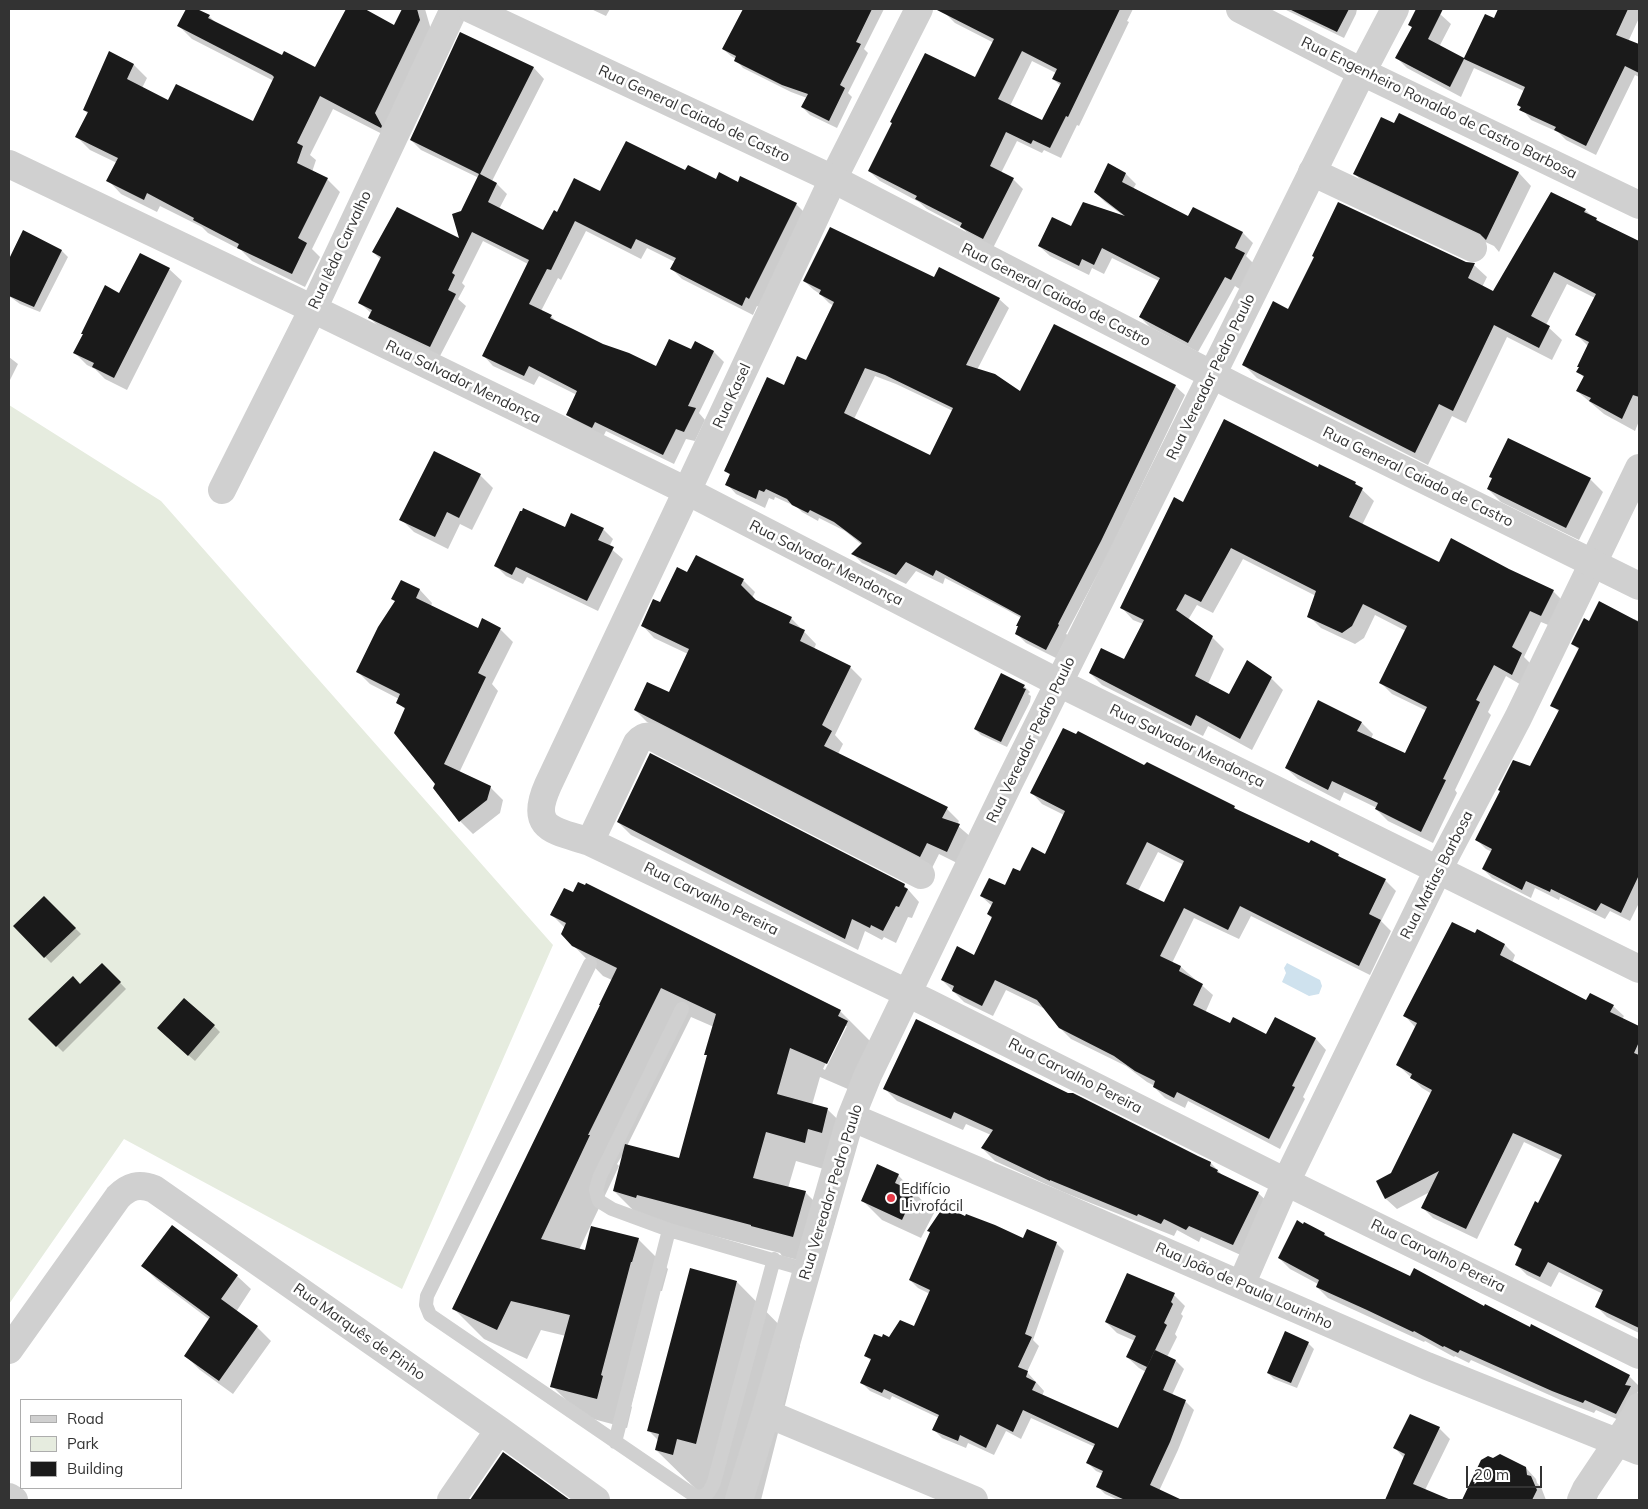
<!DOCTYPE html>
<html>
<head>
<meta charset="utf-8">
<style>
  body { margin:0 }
  #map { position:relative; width:1648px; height:1509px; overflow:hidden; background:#fff; font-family:Mulish,sans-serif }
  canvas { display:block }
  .frame { position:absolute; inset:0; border:10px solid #333; pointer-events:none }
  .legend { position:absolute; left:20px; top:1399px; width:162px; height:90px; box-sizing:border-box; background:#fff; border:1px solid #adadad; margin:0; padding:6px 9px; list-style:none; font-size:15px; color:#333 }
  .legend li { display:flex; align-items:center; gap:10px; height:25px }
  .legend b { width:25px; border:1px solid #adadad }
  .scale { position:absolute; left:1466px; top:1466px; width:76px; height:22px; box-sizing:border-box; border:2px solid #333; border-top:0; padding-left:6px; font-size:15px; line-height:18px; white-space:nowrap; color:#333; -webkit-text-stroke:4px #fff; paint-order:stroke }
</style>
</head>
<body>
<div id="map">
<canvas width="1648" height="1509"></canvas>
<div class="frame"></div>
<ul class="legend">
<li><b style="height:6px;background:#d0d0d0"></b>Road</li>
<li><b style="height:14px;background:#e6ecdf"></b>Park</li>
<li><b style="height:14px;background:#1a1a1a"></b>Building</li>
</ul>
<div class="scale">20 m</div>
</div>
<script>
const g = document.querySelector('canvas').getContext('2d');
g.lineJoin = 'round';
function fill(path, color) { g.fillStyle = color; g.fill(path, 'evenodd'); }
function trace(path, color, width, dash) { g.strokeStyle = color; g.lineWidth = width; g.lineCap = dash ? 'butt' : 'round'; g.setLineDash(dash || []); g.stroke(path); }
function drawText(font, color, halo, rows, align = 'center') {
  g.font = font + ' Mulish,sans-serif'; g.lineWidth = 5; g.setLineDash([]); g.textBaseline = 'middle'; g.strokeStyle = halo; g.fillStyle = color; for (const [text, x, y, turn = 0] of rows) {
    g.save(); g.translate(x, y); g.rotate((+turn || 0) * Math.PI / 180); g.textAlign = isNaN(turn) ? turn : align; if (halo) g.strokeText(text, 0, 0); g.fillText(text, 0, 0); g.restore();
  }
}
const green = new Path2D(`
  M9,405l152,96 392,444 -151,344 -278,-150 -115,165z`);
const water = new Path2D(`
  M1287,963l33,17 2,6 -3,8 -10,2 -27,-14 4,-9 -2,-5z`);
const shadow = new Path2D(`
  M188,9h6l15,7 9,9 64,32 33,11 32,-59h15l32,17 10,-17h21l7,24 -38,107 -61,-31 -23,46 6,5 -4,12 15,7 13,13 -28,57 8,8 -15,30 -53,-26 -11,-11 -33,-17 -6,-6 -42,-21 -3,6 -36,-18 -13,-14 9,-17 -27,-13 -13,-13 11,-23 -4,-4 26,-57 24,12 13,13 -5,10 26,13 85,22 21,-42 -82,-42 -13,-13z
  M591,9h19l-4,7z
  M744,9h140l-20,40 4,4 -20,40 4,4 -15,31 -27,-13 -8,-8 5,-9 -16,-6 -48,-24 -7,-8v-1l-5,-3 -8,-7z
  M947,9h186l-6,12 2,1 -50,104 -2,-1 -16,33 -17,-8 -2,3 -25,-12 -16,32 12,6 10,10 -30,59 -21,-11 -11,-10 -34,-18 -8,-7 -39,-21 -11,-10 106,-92 19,-36 -39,-20 -10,-10zM1032,61l24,12 -3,6 8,7 -18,36 -33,-16z
  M1284,9h73l-1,5 -12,24z
  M1417,9h14l9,5 11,10 -12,23 25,13 22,-44 9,4 5,-11h139v9l-11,24 11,5v30l-4,-2 -39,80 -30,-15 -8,-8 -27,-12 -13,-16 6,-13 -50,-23 -13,29 -54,-29 -10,-10 16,-30 -4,-4z
  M461,34l73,34 10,11 -52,102 5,3 10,10 -8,15 44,23 14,-18 44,-21 85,-21 30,9 23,3 57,20 10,10 -46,94 -3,-2 -4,9 -71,-36 -10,-10 3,-7 -28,-14 -6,11 -55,-28 -25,49 -3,-2 -17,33 10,5 7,7 44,22 55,22 34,-16 5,-8 18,9 10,10 -25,51 6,7 -10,21 -9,-2 -12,25 -68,-33 -3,6 -26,-13 -10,-10 10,-19 -38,-19 -5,9 -41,-19 -10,-11 45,-91 -45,-23 -21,42 3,3 -7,13 8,7 -26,50 -60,-28 -10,-10 2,-4 -12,-11 21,-43 -8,-8 88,-12 1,-28 17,-34 -58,-28 -10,-10z
  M1399,115l120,58 12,13 -32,66 -5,-6 -127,-59 -12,-13 40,-49z
  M1126,174l10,10 -3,5 56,29 4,-10 50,25 10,10 -7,13 8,8 -13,26 -6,-4 -37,66 -48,-25 -10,-10 19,-36 -47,-23 -8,16 -12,-6 -3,7 -39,-19 -11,-10 32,-18 54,-11 -20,-15 -10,-10z
  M1585,210l17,14 37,19v178l-4,10 -31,-17 -27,-23 7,-13 -6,-7 10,-25 -11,-11 18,-37 -28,-14 -21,41 16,15 -10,20 -45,-23 -41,86 -14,-7 -24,49 -171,-87 -13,-13 45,-55 177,-47 8,2 13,12 -5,10 11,5z
  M24,232l38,19 6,6 -28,55 -20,-8 -11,-8v-34z
  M169,269l13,12 -55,109 -22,-11 -10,-10 -8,-4 -12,-12 44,-59z
  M935,279l64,20 10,9 -32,62 43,23 155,-7 10,9 -75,156 -44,83 2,1 -12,23 -30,-15 -10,-10 5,-15 -14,-8 -62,-32 -2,6 -27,-13 -10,13 -44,-21 -9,-9 9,-9 -17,-14 -26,-13 -1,3 -16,-9 -5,-5 -22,-10 -1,3 -5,-2 -4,10 -29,-14 -9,-10 4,-8 -5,-5 59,-84 21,-25 28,-56 -5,-3 -9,-9 -6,-4 -10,-9zM875,376l21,8 57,27 -23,46 -76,-38z
  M9,357l9,7 -9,18z
  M1318,468l37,15 19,18 -12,24 77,39 70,6 44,21 12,12 -12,24 -12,-5 -17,35 9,9 -10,20 -17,-10 -18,36 3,3 -36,75 2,3 -24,50 -45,-22 -12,-12 1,-1 -33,-16 -4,9 -42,-22 -12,-11 76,-45 11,11 -2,5 34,16 22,-44 -35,-17 -11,-11 25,-52 -31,-16 -11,23 -9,6 -34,-16 -12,-12 7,-20 -73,-37 -30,54 -16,-8 -9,15 24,17 12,12 -16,35 21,11 42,-17 12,12 -31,60 -44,-24 -5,10 -101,-51 -12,-12 35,-12 18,-37 -10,-4 -11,-12 62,-105z
  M480,475l13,13 -21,42 -12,-6 -12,25 -34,-17 -13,-13z
  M1590,479l13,13 -24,48 -78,-38 -13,-13z
  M565,528l38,1 10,10 -4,8 14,12 -25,52 -71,-34 -4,7 -17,-8 -11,-11z
  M688,574l55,6 12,12 -3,6 39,20 25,26 -2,5 36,18 12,12 -27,56 8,9 -5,10 109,55 12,12 -2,4 15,13 -13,26 -20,-10 -7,14 -285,-146 -12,-12 34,-17 19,-39 -34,-16 -12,-13z
  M402,582l18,8 12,13 -1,3 48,24 21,-1 13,13 -21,42 6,7 -39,82 31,14 13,13 -3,13 -27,21 -13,-13 -25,-33 2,-4 -31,-74 -9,-8 2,-3 -29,-15 -12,-12 38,-70z
  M1634,619l5,2v282l-9,18 -20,-10 -5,8 -45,-22 -1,3 -24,-12 -4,10 -39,-20 -9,-9 9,-17 -6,-3 -9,-9 54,-73 28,-55 -7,-7 27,-55 -6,-6 17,-21 44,-3z
  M1024,686l6,6 -2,2 3,2 -1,6 -23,45 -26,-12 -6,-6z
  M1144,767l90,40 4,5 72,33 28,10 6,5 41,20 11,11 -15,30 10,10 -21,44 -119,-59 -12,23 -45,-21 -22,45 9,4 32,28 -8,18 26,12 36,11 9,-17 40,20 10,11 -23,47 2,2 -25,50 -92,-48 -3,7 -20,-10 -11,-11 1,-1 -8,-4 -21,-16 -55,-27 -11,-11 -15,-19 -39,-19 -13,26 -29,-14 -22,-22 33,-24 17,-37 -4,-5 4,-8 -11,-10 24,-10 16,-13 24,-18 19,-40 -22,-11 -10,-11zM1158,852l26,13 -19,39 -27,-13z
  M618,822l286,63 15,17 -7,16 -4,-1 -12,26 -12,-6 -2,3 -17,-9 -7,19 -227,-115z
  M587,884l253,127 30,30 -13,52 -37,-16 -8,28 16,5 30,29 -24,33 -38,-11 -8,27 17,4 30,30 -13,44 -40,-10 -2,-3 -113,-29 -23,-3 -30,-30 9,-37 -6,10 2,2 -40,84 7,2 52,-13 30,30 -6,22h-2l-29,115 1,1 -5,21 -45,-12 -30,-30 14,-50 -25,-6 -14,29 -43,-20 -30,-30 158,-329 -9,-4 -30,-31 -8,-17 -13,-13 22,-21 11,-7zM691,1017l23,10 -8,27 2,2 -28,103 -53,-13zM844,1026h3l-22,44 -2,-1z
  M44,897l37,37 -30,29 -36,-37z
  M1477,931l28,14 10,10 -3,8 75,38 26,5 11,10 -3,5 6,6 12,6v300l-32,-16 -11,-11 7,-12 -44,-22 -8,15 -24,-12 -11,-11 7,-12 -8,-8 24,-39 22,-45 -37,-18 -47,97 -44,-21 -11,-11 8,-15 -33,17 -11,-10 -9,-17 14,-8 41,-80 -10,-6 -24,-23 17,-38 -10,-11 70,-81z
  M102,964l24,25 -63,63 -33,-33 50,-34z
  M214,1026l6,6 -25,29 -30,-27z
  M885,1089l326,74 11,12 36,18 13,12 -26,52 -44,-20 -2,5 -22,-12 -3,6 -111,-44 -68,-31 -13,-13 9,-13 -25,-11 -3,6 -66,-29z
  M898,1175l36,38 -13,25 -39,-18 -20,-20z
  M966,1218l57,22 33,3 8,8 -31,89 6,6 -12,26 17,19 -2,5 76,33 28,-57 -7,-4 -12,-11 8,-16 -18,-8 -11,-11 68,-27 11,11 -4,8 2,2 -8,18 2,3 -10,20 9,4 8,8 -12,26 14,7 8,8 -16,40 -19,41 10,5 5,4h-56l-13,-6 -8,-8 6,-12 -7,-3 -8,-8 7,-16 -64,-29 -10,21 -15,-8 -12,24 -26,-12 -2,5 -24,-10 -8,-8 5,-12 -47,-22 -2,4 -20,-9 -8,-8 9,-22 -6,-6 17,-16 8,-1 24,-10 16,-34 -12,-6 -8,-8 21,-47 -2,-2z
  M1325,1234l5,5 81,39 73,30 145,68 10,10v2l-11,36 -32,-14 -2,3 -29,-11 -94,-42 -2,3 -14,-7 -1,1 -29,-16 -1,1 -96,-44 -11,-11 1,-3 -28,-15 -11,-11z
  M143,1266l94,10 14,13 -15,23 21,15 14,14 -38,53 -33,-24 -14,-14 24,-36 -53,-40z
  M737,1282l63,64 -39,154h-54l-51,-50 2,-10 -9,-9z
  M1308,1343l6,6 -17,39 -23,-9 -6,-6z
  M1410,1415l29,13 11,11 -25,51 12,6 5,4h-52l-3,-2 17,-40 -9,-10z
  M503,1454l65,46h-97z
  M1482,1461l44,7 10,11 1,4 4,4 5,13h-83z`);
const building = new Path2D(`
  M186,9h11l13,6 -2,3 74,37 2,-4 31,16 31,-58h19l29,16 8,-16h15l3,11 -45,93 7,13 -1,2 -61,-32 -23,47 6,3 -6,17 31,15 -30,60 9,5 -15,31 -55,-26 2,-4 -46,-24 1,-2 -47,-25 -3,7 -38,-19 12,-23 -43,-21 13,-25 -5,-2 26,-59 25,13 -7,15 41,21 8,-16 77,37 21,-44 -2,-2 -95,-49z
  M743,9h129l-16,33 5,2 -21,41 5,3 -16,33 -28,-14 7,-13 -26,-9 -48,-24 2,-5 -14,-7z
  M935,9h185l-52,108 -2,-1 -16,32 -17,-8 -2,4 -25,-12 -16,34 24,12 -31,61 -23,-12 2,-4 -47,-24 2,-3 -49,-25 24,-48 -2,-1 35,-69 50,24 19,-38zM1022,51l35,18 -5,10 9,4 -19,37 -44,-21z
  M1289,9h60l-12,23z
  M1416,9h27l-15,30 36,19 21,-44 9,4 4,-9h130l-12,26 23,9v29l-14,-7 -39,80 -32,-16 2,-3 -37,-17 2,-3 -4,-2 8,-18 -61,-28 -14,28 -55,-29 17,-31 -4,-2z
  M460,32l74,35 -54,107 17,9 -9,19 55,28 11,-20 3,2 17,-34 26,13 26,-50 59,29 3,-5 28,14 3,-7 19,10 2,-6 57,27 -48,96 -3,-2 -4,9 -72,-37 6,-11 -40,-19 -5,10 -56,-28 -24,49 -4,-1 -18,35 23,11 -2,3 23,11 30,15 26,9 27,13 13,-27 22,10 4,-8 19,10 -26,55 8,2 -12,24 -8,-3 -13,26 -68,-33 -3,6 -26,-13 11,-24 -48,-25 -5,10 -42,-20 47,-96 -57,-28 -20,41 3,2 -7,15 8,4 -26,53 -62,-29 4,-8 -14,-7 23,-46 -9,-5 25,-45 62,31 -7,-24 9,-3 18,-37 -69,-34z
  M1399,113l120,59 -33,68 -6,-6 -127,-60 28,-57 13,6z
  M1108,163l18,10 -4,9 66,34 5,-9 50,25 -8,16 10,5 -14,27 -6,-3 -37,66 -49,-26 21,-39 -58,-30 -8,17 -12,-6 -3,7 -41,-20 14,-29 19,9 12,-24 42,14 -31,-24z
  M1551,192l35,17 -2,3 13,6 -1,2 43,21v156l-6,-2 -11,24 -33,-18 2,-3 -15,-7 8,-15 -8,-4 3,-5h-2l12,-25 -14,-7 21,-41 -42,-22 -23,44 19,10 -11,22 -45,-23 -41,86 -14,-7 -24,49 -173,-88 31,-64 15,8 26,-52 -2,-1 26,-54 128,60 9,1 -7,15 25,13z
  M830,227l104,50 5,-10 61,31 -34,67 29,9 25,17 34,-67 122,61 -75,156 -43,83 1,1 -13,25 -31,-16 3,-8h-2l5,-10 -85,-46 -3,6 -27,-14 -10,13 -45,-21 11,-11 -28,-21 -24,-12 -2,3 -16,-8 -5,-6 -21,-10 -2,3 -5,-2 -3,9 -31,-14 5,-11 -6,-3 43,-94 17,8 13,-29 9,4 28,-58 -15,-8 2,-4 -18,-9zM865,368l20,7 68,33 -23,47 -86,-42z
  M23,230l39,20 -28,57 -25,-11v-37z
  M140,253l30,15 -56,110 -22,-11 2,-4 -21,-10 10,-19h-2l24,-49 14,8z
  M1224,419l94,48 1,-3 37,18 -1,2 8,4 -14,29 90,45 12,-24 58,31 45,21 -13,26 -11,-5 -18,36 10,6 -10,22 -18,-10 -18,35 4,2 -37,77 3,1 -25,52 -46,-23 3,-6 -46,-22 -4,9 -43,-22 33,-68 44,22 -5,9 48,22 22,-46 -48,-24 28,-57 -44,-22 -11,22 -10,7 -35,-16 9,-26 -85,-43 -30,54 -16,-8 -9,16 37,26 -18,40 34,18 18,-34 25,17 -32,62 -44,-24 -5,11 -102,-53 12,-25 23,11 20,-39 -24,-12 54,-111 9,5z
  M1508,438l83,40 -25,50 -79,-39 5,-11 -3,-1z
  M434,451l47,23 -22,44 -12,-6 -12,25 -36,-17z
  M523,508l42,19 6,-14 33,15 -6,12 16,7 -27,54 -71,-34 -4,8 -18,-9 26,-55h2z
  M696,555l48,24 -3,6 15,15 36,17 -3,6 16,7 -5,11 51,25 -29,59 10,6 -8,15 124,61 -6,11 18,6 -13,28 -20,-9 -7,14 -286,-147 13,-28 22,10 20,-43 -48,-23 12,-27 7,3 17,-35 10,5z
  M401,580l19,9 -4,9 62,30 4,-10 19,10 -23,45 8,4 -42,87 47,22 -4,14 -28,22 -26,-34 2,-4 -41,-51 11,-25 -9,-5 4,-9 -44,-22 22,-45 17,-26 -4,-2z
  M1599,601l40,21v253l-18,38 -20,-10 -5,8 -45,-22 -1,3 -24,-11 -4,9 -40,-21 10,-20 -17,-9 25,-49 -2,-1 15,-30 17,6 29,-56 -9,-4 29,-58 -8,-4 13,-26 5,3z
  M1001,673l24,12 -2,3 3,1 -25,53 -27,-13z
  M1063,728l13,6 2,-3 66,34 3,-3 88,44 -1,2 75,35 2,-3 28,14 -1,2 48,23 -17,35 12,6 -22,46 -119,-60 -12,24 -44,-22 -24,48 21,10 -2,5 24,13 -10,21 37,18 3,-6 33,17 9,-17 41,21 -24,48 3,1 -26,52 -92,-47 -3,6 -21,-11 2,-6 -20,-10 -21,-15 -55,-28 -22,-28 -42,-20 -13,26 -30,-15 2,-5 -13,-6 16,-34 17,9 18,-38 -5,-3 6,-12 -13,-6 9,-18 16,7 8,-17 7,3 12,-24 13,7 20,-43 -35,-18zM1147,842l37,19 -20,41 -38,-18z
  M650,753l255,131 -1,3 4,2 -9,18 -3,-1 -13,25 -12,-6 -1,3 -18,-9 -7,20 -228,-117z
  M578,882l7,3 1,-2 255,127 -3,6 10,5 -21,43 -37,-16 -13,46 51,14 -6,25 -14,-4 -3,14 -39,-11 -13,46 53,13 -13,46 -42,-11v-1l-114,-30 -1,3 -23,-7 12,-47 54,14 28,-103h-3l12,-41 -55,-26 -73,147h2l-49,104 44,11 6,-24 48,12 -7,24h-1l-30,113 2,1 -6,23 -47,-12 20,-72 -59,-14 -14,29 -45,-21 148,-304h-1l18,-37 -45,-22 -11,-12 5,-11 -16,-8 14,-27 9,4z
  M44,896l32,32 -32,30 -31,-32z
  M1452,922l23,11 2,-4 28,15 -5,11 86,45 4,-7 24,12 -4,7 29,14v16l-5,11 5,2v273l-44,-21 8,-17 -55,-28 -8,15 -25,-12 7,-16 -8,-4 21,-44 3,2 24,-48 -49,-22 -47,96 -45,-21 18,-37 -54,28 -9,-18 15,-8 41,-83 -22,-12 2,-4 -16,-9 21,-42 -14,-7z
  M102,963l19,19 -65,65 -28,-28 45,-43 7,8z
  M184,998l31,27 -27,31 -31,-28z
  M916,1019l152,74h5l125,63 13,6 -1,4 8,4 -1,2 42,20 -26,53 -44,-19 -3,4 -22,-11 -3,5 -23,-10 -1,2 -87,-36v1l-69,-33 12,-18 -39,-18 -3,7 -68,-30z
  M877,1164l22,10 -4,9 20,9 -13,28 -41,-19z
  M944,1206l21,10 1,-2 29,11 28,13 4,-9 30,13 -32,92 7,3 -14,30 10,4 -2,6 10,5 -4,8 86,38 37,-78 21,10 -13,30 23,10 -16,42 -20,43 32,15h-57l-29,-13 7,-16 -17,-8 9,-19 -72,-34 -10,22 -16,-8 -11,24 -26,-13 -2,6 -26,-11 7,-15 -55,-26 -2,4 -22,-10 11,-24 -7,-3 10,-22 8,3 1,-3 6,3 11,-17 14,6 16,-36 -21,-10 21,-48 -3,-1z
  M1297,1220l6,4 1,-2 21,11 -1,2 86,41 4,-8 70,38 1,-2 45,23 1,-3 99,51 -5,10 6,1 -15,28 -31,-14 -2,3 -31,-12 -92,-41 -2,3 -14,-7 -1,1 -29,-16 -1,1 -46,-22 -51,-23 3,-7 -41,-22z
  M172,1225l66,50 -17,24 37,27 -39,55 -35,-25 26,-39 -69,-51z
  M690,1268l47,13 -41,163 -19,-5 -4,16 -18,-5 4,-16 -12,-3z
  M1127,1273l48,20 -4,9 2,2 -9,19 3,2 -20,42 -21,-10 10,-21 -31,-14z
  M1285,1331l24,11 -18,41 -24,-10z
  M1410,1414l30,13 -27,57 38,16h-66l20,-46 -12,-6z
  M503,1452l67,48h-100z
  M1500,1454l26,13 1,8 4,1 6,14 -5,10h-70l19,-40 7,-4 5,2z`);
const service = new Path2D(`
  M590,964l-163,332 -1,9 4,10 265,181c11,3 15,-5 19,-14l60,-223
  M682,1009l-82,167 -4,14 3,11 13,8 57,21 138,40
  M615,1442l54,-212`);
const minor = new Path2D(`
  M919,9l-86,170 -146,312 -139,294c-20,45 6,45 42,57l338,161 358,179 353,173
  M9,164l304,145 374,182 372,192 580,286
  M1312,172l161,76
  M222,490l91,-181 141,-300
  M590,842l47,-99c8,-10 15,-7 25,-1l259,133
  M851,1117l207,88 369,161 212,85
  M1241,1285l45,-103 152,-312 80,-152 121,-250
  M9,1350l109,-153c11,-11 21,-14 36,-8l345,241 97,70
  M766,1413l208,87
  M9,1497l5,3
  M451,1500l48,-70
  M739,1500l27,-87 85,-296 17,-42 141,-292 203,-408
  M1581,1500l5,-11 49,-73 4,-9`);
const tertiary = new Path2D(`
  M471,9l362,170 401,207 405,200
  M1240,9l122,63 277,133
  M1212,375l150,-303 33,-63`);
const markers = [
  [891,1198,5,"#e63946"]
];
const streetNames = [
  ["Rua Engenheiro Ronaldo de Castro Barbosa",1439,108,26],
  ["Rua General Caiado de Castro",694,114,25],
  ["Rua Iêda Carvalho",340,250,-65],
  ["Rua General Caiado de Castro",1056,295,27],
  ["Rua Vereador Pedro Paulo",1211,377,-64],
  ["Rua Salvador Mendonça",463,382,26],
  ["Rua Kasel",732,396,-65],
  ["Rua General Caiado de Castro",1418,477,26],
  ["Rua Salvador Mendonça",826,563,27],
  ["Rua Vereador Pedro Paulo",1031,740,-64],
  ["Rua Salvador Mendonça",1187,746,26],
  ["Rua Matias Barbosa",1437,875,-63],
  ["Rua Carvalho Pereira",711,899,26],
  ["Rua Carvalho Pereira",1075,1076,27],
  ["Rua Vereador Pedro Paulo",831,1192,-73],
  ["Rua Carvalho Pereira",1438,1256,26],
  ["Rua João de Paula Lourinho",1244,1286,24],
  ["Rua Marquês de Pinho",359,1332,35]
];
const poiNames = [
  ["Edifício",901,1189],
  ["Livrofácil",901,1206]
];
fill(green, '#e6ecdf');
fill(water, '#cfe2ee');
fill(shadow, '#0003');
fill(building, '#1a1a1a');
trace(service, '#d0d0d0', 14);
trace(minor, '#d0d0d0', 28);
trace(tertiary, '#d0d0d0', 28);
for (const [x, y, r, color] of markers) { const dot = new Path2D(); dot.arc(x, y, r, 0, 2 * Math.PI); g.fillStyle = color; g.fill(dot); trace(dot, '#fff', 2); }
drawText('15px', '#333', '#fff', streetNames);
drawText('15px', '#333', '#fff', poiNames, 'left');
</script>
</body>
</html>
